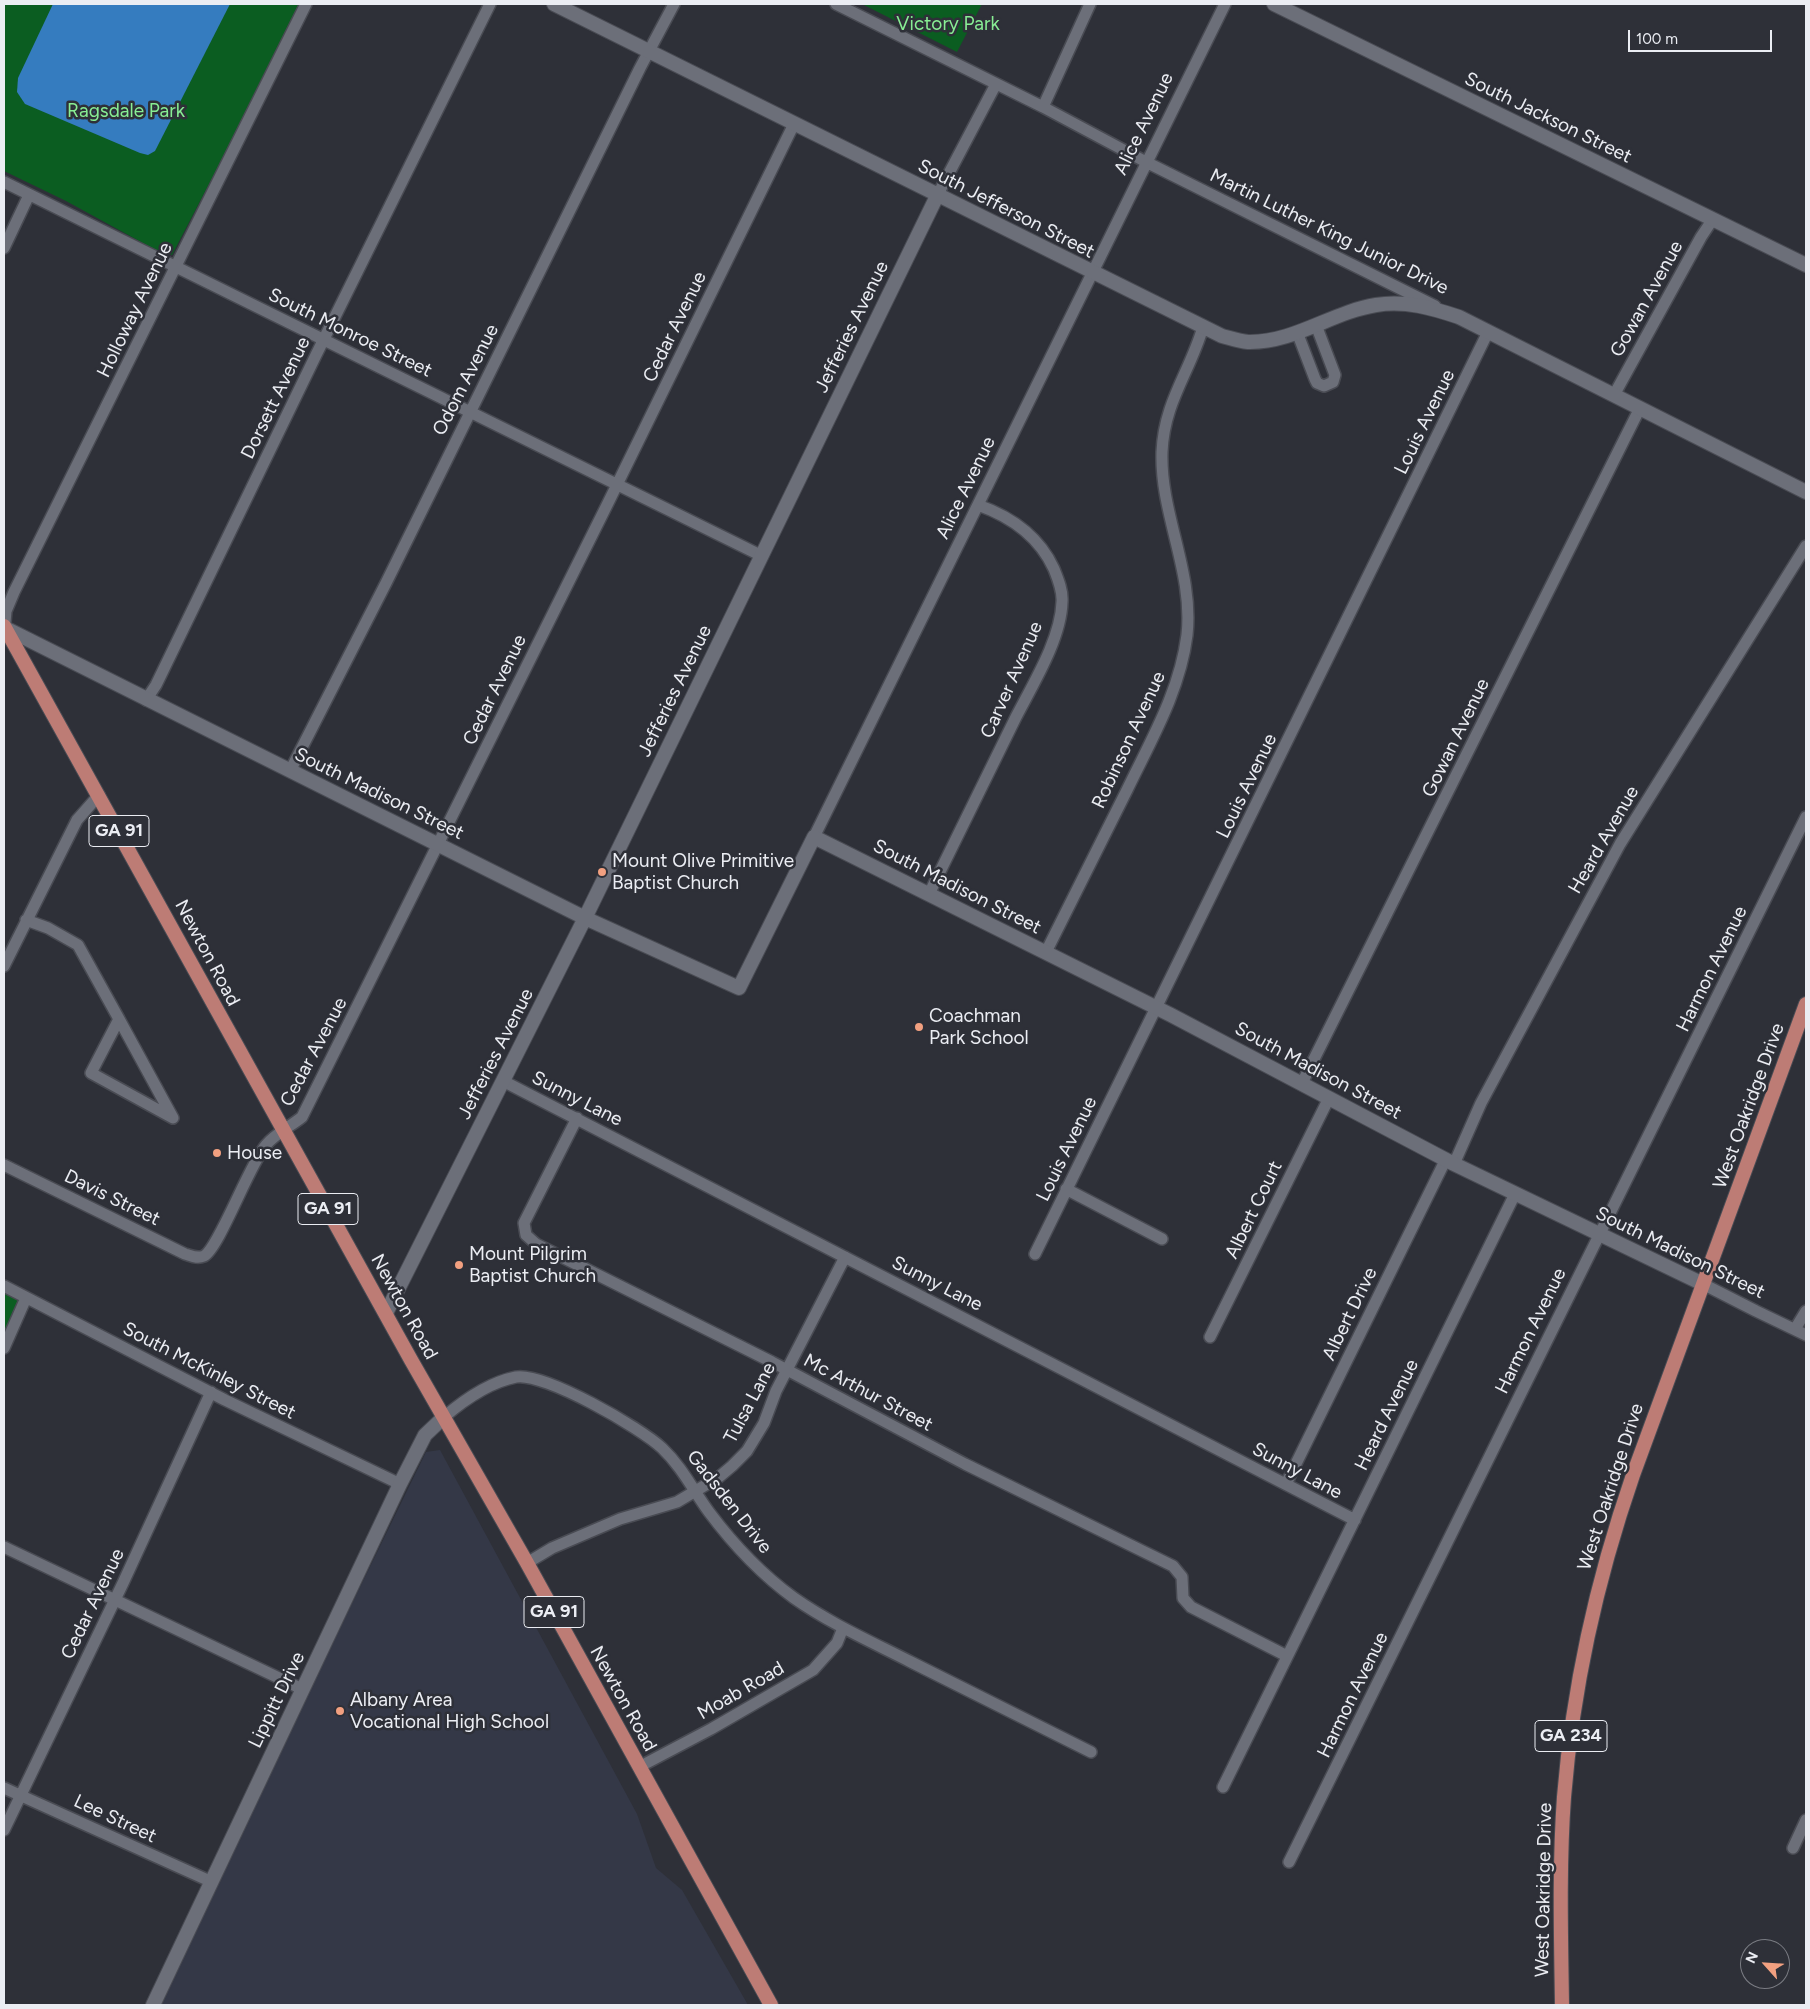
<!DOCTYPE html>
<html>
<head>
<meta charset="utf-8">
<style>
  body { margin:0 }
  #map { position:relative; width:1810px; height:2009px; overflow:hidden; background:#2e3038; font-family:Figtree,sans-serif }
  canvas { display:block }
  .frame { position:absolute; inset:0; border:5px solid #ebedf3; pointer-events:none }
  .north { position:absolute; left:1740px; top:1939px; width:50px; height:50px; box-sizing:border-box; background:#2e3038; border:1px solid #7a7c83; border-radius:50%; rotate:296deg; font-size:14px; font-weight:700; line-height:20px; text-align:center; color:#ebedf3 }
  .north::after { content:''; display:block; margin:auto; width:18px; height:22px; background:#f2a080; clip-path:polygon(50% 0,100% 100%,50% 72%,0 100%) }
  .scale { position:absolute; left:1628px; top:30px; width:144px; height:22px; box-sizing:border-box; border:2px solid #ebedf3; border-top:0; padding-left:6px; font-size:15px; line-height:18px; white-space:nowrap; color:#ebedf3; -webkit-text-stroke:4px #2e3038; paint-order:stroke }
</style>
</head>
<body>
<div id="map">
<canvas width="1810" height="2009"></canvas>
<div class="frame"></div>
<div class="north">N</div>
<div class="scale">100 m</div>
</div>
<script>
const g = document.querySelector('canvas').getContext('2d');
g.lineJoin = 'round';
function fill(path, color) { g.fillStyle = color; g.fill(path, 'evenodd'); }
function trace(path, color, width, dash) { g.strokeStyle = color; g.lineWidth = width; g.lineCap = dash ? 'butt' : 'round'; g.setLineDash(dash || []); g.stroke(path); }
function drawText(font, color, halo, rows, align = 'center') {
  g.font = font + ' Figtree,sans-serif'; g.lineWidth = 5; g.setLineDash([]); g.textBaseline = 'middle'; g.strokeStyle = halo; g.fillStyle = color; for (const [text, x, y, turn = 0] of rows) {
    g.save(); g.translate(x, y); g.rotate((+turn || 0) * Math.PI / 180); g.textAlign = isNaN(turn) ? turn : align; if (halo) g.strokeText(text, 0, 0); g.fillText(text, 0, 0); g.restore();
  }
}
const built = new Path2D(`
  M440,1450l197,364 19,54 26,22 66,115h-592l270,-553z`);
const green = new Path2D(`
  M4,4h299l-131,251 -20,-7 -86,-47 -62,-30z
  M862,4h120l-25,48z
  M4,1289l19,10 -19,41z`);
const water = new Path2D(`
  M53,4h177l-75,147 -7,4 -8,-2 -115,-49 -8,-12 1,-14z`);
const minor = new Path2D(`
  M836,4l207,103 103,55 289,144
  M1043,107l47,-103
  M4,182l758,374
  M937,196l59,-112
  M4,248l25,-53
  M1297,332l18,47 2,4 7,3 9,-4 2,-7 -19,-50
  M1614,395l87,-158 12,-18
  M4,634l2,-23 8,-19 292,-588
  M146,700l10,-15 160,-330 174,-351
  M290,771l96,-188 254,-515 34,-64
  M814,837l411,-833
  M929,894c29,-59 58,-118 87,-177 17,-33 45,-78 46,-115 1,-11 -4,-23 -8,-33 -15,-33 -42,-52 -76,-64
  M26,920l22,8 30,17 41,74
  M1046,952c27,-54 54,-108 81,-162 24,-50 53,-99 60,-155 7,-63 -27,-121 -25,-183 2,-50 28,-80 41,-125
  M4,966l73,-146 22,-25
  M119,1019l54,99 -82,-45z
  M503,1081l852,439
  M1302,1083l338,-675
  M577,1118l-53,105 2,12 10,9 236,118 193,102 208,102 9,11 1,21 8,9 96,49
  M1454,1164l27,-61 139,-259 186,-298
  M4,1165l181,89c7,2 12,5 19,2 15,-8 45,-91 62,-111 9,-11 25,-19 36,-28l306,-614 186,-379
  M1066,1189l96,50
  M1035,1254l453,-922
  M1703,1284l53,27 50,24
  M4,1286l221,114 175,84
  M1795,1329l11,-18
  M1210,1337l119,-239
  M4,1348l22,-50
  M444,1417c20,-17 46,-35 72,-40 28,-5 125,51 146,71 20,19 31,42 47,64 24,32 52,62 85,86 37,26 78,44 117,64 60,30 120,60 180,90
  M1286,1484l160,-325
  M4,1547l298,142
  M527,1563l25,-15 68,-29 57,-17 42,-25 13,-11 15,-15 17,-28 12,-32 69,-134
  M639,1767l72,-38 102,-59 24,-27 6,-15
  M1223,1787l292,-593
  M4,1788l208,94
  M4,1830l119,-247 88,-191
  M1793,1848l13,-28
  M1289,1862l517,-1045`);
const tertiary = new Path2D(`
  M554,4l668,332c8,2 17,5 26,6 46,1 84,-30 128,-37 29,-5 56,3 83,12l347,175
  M1274,4l532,261
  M5,628l580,290 154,70 75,-151 357,178 283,149 249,120
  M386,1313l199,-395 352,-722
  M153,2005l247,-521 25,-49 19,-18`);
const primary = new Path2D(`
  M4,626l407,734 116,203 244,442
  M1562,2005c-1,-69 -3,-139 2,-208 9,-111 33,-218 69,-322l173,-471`);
const markers = [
  [602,872,5,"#f2a080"],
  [919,1027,5,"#f2a080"],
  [217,1153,5,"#f2a080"],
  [459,1265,5,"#f2a080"],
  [340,1711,5,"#f2a080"]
];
const shields = [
  [119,831,60],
  [328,1209,60],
  [554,1612,60],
  [1571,1736,72]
];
const shieldNames = [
  ["GA 91",119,831],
  ["GA 91",328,1209],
  ["GA 91",554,1612],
  ["GA 234",1571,1736]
];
const parkNames = [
  ["Victory Park",948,24],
  ["Ragsdale Park",126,111]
];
const streetNames = [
  ["South Jackson Street",1548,118,26],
  ["Alice Avenue",1144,124,-64],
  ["South Jefferson Street",1006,209,27],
  ["Martin Luther King Junior Drive",1329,232,26],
  ["Gowan Avenue",1647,299,-61],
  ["Holloway Avenue",135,310,-64],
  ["Cedar Avenue",675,327,-64],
  ["Jefferies Avenue",852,327,-64],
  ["South Monroe Street",350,333,26],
  ["Odom Avenue",466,380,-63],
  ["Dorsett Avenue",276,398,-64],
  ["Louis Avenue",1425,422,-64],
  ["Alice Avenue",966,488,-64],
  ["Carver Avenue",1012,680,-66],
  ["Cedar Avenue",495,690,-64],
  ["Jefferies Avenue",675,691,-64],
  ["Gowan Avenue",1456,738,-64],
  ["Robinson Avenue",1129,740,-65],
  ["Louis Avenue",1247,786,-64],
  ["South Madison Street",379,794,26],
  ["Heard Avenue",1604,840,-60],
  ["South Madison Street",957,887,27],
  ["Newton Road",207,953,62],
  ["Harmon Avenue",1712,969,-64],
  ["Cedar Avenue",314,1052,-62],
  ["Jefferies Avenue",496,1054,-63],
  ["South Madison Street",1318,1071,28],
  ["Sunny Lane",577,1099,27],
  ["West Oakridge Drive",1749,1106,-70],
  ["Louis Avenue",1067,1149,-64],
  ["Davis Street",112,1198,26],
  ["Albert Court",1254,1210,-64],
  ["South Madison Street",1680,1253,26],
  ["Sunny Lane",937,1284,27],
  ["Newton Road",404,1307,61],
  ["Albert Drive",1350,1314,-64],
  ["Harmon Avenue",1531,1331,-64],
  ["South McKinley Street",209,1371,27],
  ["Mc Arthur Street",868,1393,28],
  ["Tulsa Lane",750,1403,-62],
  ["Heard Avenue",1387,1415,-64],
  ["Sunny Lane",1297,1471,28],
  ["West Oakridge Drive",1611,1487,-72],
  ["Gadsden Drive",729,1502,52],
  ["Cedar Avenue",93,1604,-64],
  ["Moab Road",741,1691,-30],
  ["Harmon Avenue",1353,1695,-64],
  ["Newton Road",623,1699,61],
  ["Lippitt Drive",277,1700,-64],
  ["Lee Street",115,1819,25],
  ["West Oakridge Drive",1544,1890,-89]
];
const poiNames = [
  ["Mount Olive Primitive",612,861],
  ["Baptist Church",612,883],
  ["Coachman",929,1016],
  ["Park School",929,1038],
  ["House",227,1153],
  ["Mount Pilgrim",469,1254],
  ["Baptist Church",469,1276],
  ["Albany Area",350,1700],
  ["Vocational High School",350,1722]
];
fill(built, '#343847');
fill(green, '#0b5d21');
fill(water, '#357cbf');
trace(minor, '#494b53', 14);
trace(tertiary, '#494b53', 16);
trace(primary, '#494b53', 16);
trace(minor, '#6c6f79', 11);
trace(tertiary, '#6c6f79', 14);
trace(primary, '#bd7c75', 14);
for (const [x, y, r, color] of markers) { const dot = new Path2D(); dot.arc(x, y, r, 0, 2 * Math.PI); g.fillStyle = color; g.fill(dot); trace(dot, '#2e3038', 2); }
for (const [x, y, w] of shields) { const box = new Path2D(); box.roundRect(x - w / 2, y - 15.5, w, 31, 4); g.fillStyle = '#2e3038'; g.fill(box); trace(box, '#ebedf3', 1); }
drawText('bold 18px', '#ebedf3', null, shieldNames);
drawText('19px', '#88ee94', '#2e3038', parkNames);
drawText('19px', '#ebedf3', '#2e3038', streetNames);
drawText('19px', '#ebedf3', '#2e3038', poiNames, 'left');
</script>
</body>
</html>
